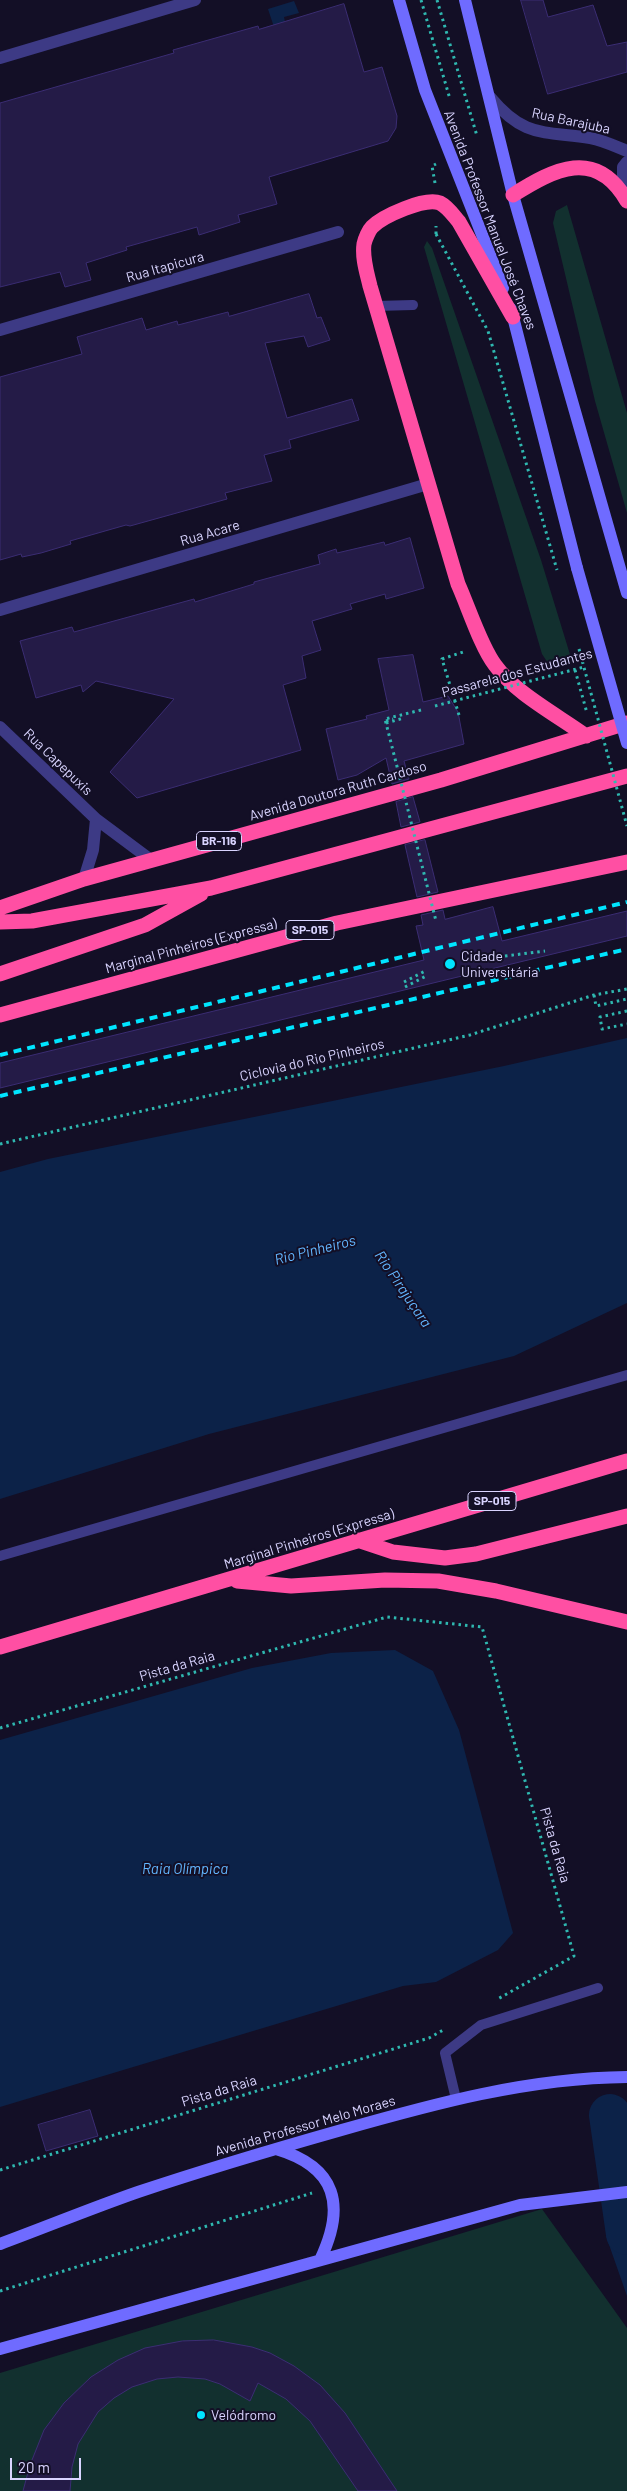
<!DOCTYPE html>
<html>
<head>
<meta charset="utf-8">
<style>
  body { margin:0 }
  #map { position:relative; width:627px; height:2491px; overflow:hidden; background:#130f26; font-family:Barlow,sans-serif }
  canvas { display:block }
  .scale { position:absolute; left:10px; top:2458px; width:71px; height:22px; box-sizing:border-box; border:2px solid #d9d4ff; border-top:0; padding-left:6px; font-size:15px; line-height:18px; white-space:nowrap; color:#d9d4ff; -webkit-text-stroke:4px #130f26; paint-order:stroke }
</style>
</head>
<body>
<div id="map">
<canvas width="627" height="2491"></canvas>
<div class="scale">20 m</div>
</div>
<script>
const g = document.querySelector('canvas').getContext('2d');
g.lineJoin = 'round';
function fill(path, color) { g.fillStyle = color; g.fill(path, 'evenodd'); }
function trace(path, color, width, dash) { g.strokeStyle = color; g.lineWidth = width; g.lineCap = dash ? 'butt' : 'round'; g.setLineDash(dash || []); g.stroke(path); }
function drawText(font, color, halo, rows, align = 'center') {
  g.font = font + ' Barlow,sans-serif'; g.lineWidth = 4; g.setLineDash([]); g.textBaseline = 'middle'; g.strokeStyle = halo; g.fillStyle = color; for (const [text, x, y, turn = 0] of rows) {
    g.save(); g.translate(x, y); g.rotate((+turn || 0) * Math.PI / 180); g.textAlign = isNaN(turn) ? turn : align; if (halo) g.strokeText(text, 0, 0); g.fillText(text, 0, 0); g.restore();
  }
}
const green = new Path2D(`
  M567,205l60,208v100l-32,-112 -42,-178 3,-12z
  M427,241l5,7 109,312 31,101 -24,2 -6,-9 -118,-407z
  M542,2209l85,119v163h-627v-118z`);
const water = new Path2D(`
  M294,1l5,12 -15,4 2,10 -11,3 -7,-21z
  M627,1038v265l-113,53 -305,78 -209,65v-327l48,-13 456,-93z
  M395,1650l38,21 26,59 54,203 -15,17 -62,32 -33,4 -403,121v-367l252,-72 79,-15z
  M627,2233v63l-21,-60z`);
const river = new Path2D(`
  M610,2115l17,119`);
const building = new Path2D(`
  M521,0h22l5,17 45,-12 14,41 20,-4v30l-79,22z
  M344,4l20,68 18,-5 15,49 -1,12 -8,13 -119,36 8,27 -39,11 2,7 -41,13 -2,-8 -71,20 1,3 -41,13 5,17 -26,7 -5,-15 -60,15v-184l174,-50 -1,-3 85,-24 1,3z
  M309,294l8,24 4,-1 9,23 -22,7 -4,-11 -39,7 22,75 65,-19 7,21 -70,20 2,8 -27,7 8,26 -47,12 2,6 -97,27 -4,-1 -56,16 1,3 -30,9 -19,4 -1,-3 -21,6v-183l82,-23 -5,-17 65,-19 4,12 31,-9 1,4 50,-13 1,4z
  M410,538l14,50 -38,11 -1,-5 -35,10 2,5 -40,12 9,29 -19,6 4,22 -23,7 18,65 -164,48 -27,-26 64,-73 -78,-18 -13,11 -2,-7 -45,13 -16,-57 52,-14 2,5 120,-33 1,3 59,-18v-2l66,-18 -2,-9 18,-6 1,4 47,-11 1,3z
  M413,655l10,47 25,-6 10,16 6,32 -60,17 5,18 -17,5 -6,-26 -29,17 -19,5 -12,-51 41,-10 -1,-3 23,-6 -11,-51z
  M413,797l7,25 -19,5 -5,-25z
  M425,840l13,52 -21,5 -12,-52z
  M493,907l9,34 125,-30v25l-627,152v-25l424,-103 -8,-34 7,-1 -2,-10 22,-5 2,9z
  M90,2110l8,26 -52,15 -8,-26z
  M214,2340l38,7 18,6 24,13 26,19 25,28 52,78h-39l-48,-70 -24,-22 -28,-16 -8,18 -30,-17 -15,-5 -27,-2 -21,2 -25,8 -18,11 -16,14 -20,32 -6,23 -2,24h-47l7,-26 14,-35 20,-27 27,-26 27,-17 27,-12 37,-7z`);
const path = new Path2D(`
  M421,0l29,99
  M437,0l40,136
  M435,183l-3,-17 4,-2
  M436,234v-8
  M575,670l12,43
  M459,715l-17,-56 24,-8
  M386,721l7,-2
  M386,723l18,-5
  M505,956l40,-5
  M404,982l23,-12
  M405,987l23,-12
  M594,995l2,11 31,-7
  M627,1011l-27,6 2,12 25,-5
  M0,1144l470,-109 124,-40 33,-6
  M0,1728l387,-111 95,10 92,329 -78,44
  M0,2170l429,-132 16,-9
  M0,2291l312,-98`);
const lane = new Path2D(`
  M376,306l37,-1
  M0,1556l627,-181
  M456,2099l-11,-46 36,-28 117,-37`);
const street = new Path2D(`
  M0,58l195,-58
  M490,97c34,41 53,34 100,41 12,2 25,8 37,13
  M623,195v-28l4,-5
  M0,330l338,-98
  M0,610l428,-126
  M0,727l96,92 55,41
  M84,879l9,-29 3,-31`);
const secondary = new Path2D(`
  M399,0l26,90 78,198
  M465,0l48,195 114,398
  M511,309l66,259
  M276,2149c61,18 70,57 44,111
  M0,2244c46,-17 92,-36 138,-52 66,-22 133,-42 200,-61 95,-27 189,-53 289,-54
  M0,2349l520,-144 107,-13`);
const highway = new Path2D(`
  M513,195c41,-26 83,-48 114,6
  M513,317l-54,-95c-6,-7 -11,-15 -19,-19 -15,-6 -57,13 -68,24 -3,3 -7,12 -8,17 -2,14 3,29 6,42l88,298c10,22 23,63 37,81 20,28 62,50 91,71
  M0,908l84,-29 357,-99 186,-57
  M0,922l32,-1 179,-33 416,-112
  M0,974l145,-49 56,-31
  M0,1015l337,-92 290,-61
  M357,1540l36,12 52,6 31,-4 151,-38
  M237,1581l54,5 94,-6 53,1 58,10 131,31
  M0,1647l627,-186`);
const rail = new Path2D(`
  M0,1055l627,-153
  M0,1096l627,-147`);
const pathBridge = new Path2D(`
  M436,234l52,97 69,239
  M579,649l48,177
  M435,706l149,-39
  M421,710l-36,9 51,202`);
const secondaryBridge = new Path2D(`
  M577,568l50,175`);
const markers = [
  [450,964,6,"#00e5ff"],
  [201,2415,5,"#00e5ff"]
];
const shields = [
  [219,841,45],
  [310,930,48],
  [492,1501,48]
];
const shieldNames = [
  ["BR-116",219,841],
  ["SP-015",310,930],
  ["SP-015",492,1501]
];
const streetNames = [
  ["Rua Barajuba",571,121,12],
  ["Avenida Professor Manuel José Chaves",490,220,69],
  ["Rua Itapicura",165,267,-16],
  ["Rua Acare",210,533,-16],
  ["Passarela dos Estudantes",517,673,-15],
  ["Rua Capepuxis",58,762,44],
  ["Avenida Doutora Ruth Cardoso",338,791,-16],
  ["Marginal Pinheiros (Expressa)",191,946,-15],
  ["Ciclovia do Rio Pinheiros",312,1060,-13],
  ["Marginal Pinheiros (Expressa)",309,1539,-17],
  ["Pista da Raia",177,1666,-16],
  ["Pista da Raia",555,1845,74],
  ["Pista da Raia",219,2091,-17],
  ["Avenida Professor Melo Moraes",305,2126,-16]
];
const poiNames = [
  ["Cidade",461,956],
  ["Universitária",461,972],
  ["Velódromo",211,2415]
];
const waterNames = [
  ["Rio Pinheiros",315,1250,-14],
  ["Rio Pirajuçara",403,1289,56],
  ["Raia Olímpica",185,1869]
];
fill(green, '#12302f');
fill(water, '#0c2248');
trace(river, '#0c2248', 42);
fill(building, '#241b47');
trace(building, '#3b2d73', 1);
trace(path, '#2fb8b0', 3, [2.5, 4]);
trace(lane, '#3d3a85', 10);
trace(street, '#3d3a85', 12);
trace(secondary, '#6f6bff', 12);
trace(highway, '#ff4fa3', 15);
trace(rail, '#00e5ff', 4, [8, 6]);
trace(pathBridge, '#2fb8b0', 3, [2.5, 4]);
trace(secondaryBridge, '#6f6bff', 12);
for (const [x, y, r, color] of markers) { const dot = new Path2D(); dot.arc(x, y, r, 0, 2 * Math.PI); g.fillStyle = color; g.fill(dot); trace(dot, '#130f26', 2); }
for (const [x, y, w] of shields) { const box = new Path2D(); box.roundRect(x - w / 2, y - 9.5, w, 19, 4); g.fillStyle = '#130f26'; g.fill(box); trace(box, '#d9d4ff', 1); }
drawText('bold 12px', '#d9d4ff', null, shieldNames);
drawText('14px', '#d9d4ff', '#130f26', streetNames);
drawText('14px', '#d9d4ff', '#130f26', poiNames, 'left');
drawText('italic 15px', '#62b6ff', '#130f26', waterNames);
</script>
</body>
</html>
